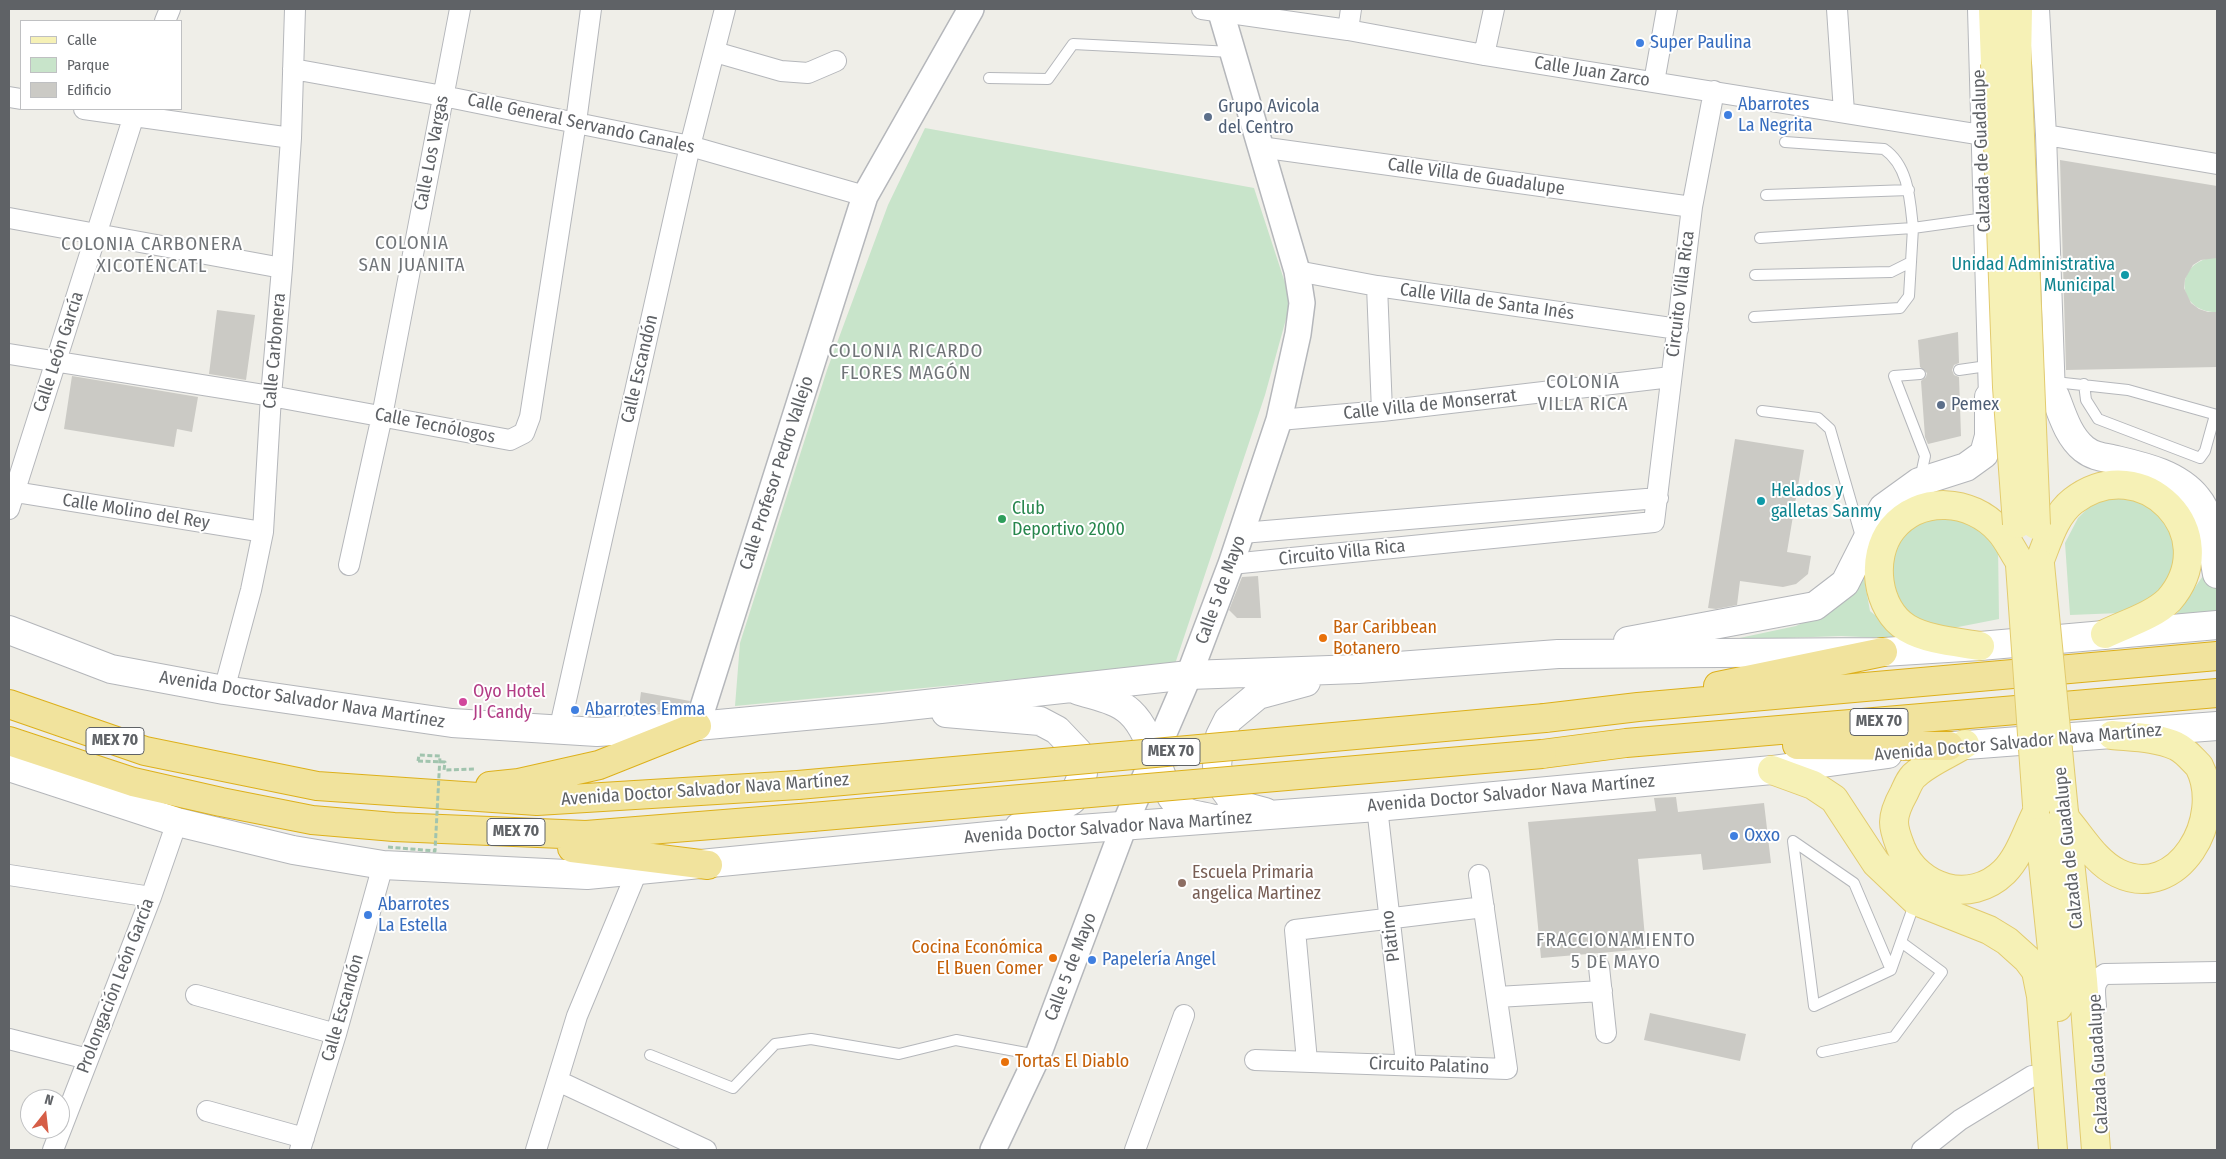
<!DOCTYPE html>
<html>
<head>
<meta charset="utf-8">
<style>
  body { margin:0 }
  #map { position:relative; width:2226px; height:1159px; overflow:hidden; background:#efeee8; font-family:"Fira Sans Condensed",sans-serif }
  canvas { display:block }
  .frame { position:absolute; inset:0; border:10px solid #5f6266; pointer-events:none }
  .legend { position:absolute; left:20px; top:20px; width:162px; height:90px; box-sizing:border-box; background:#fff; border:1px solid #bfc0c2; margin:0; padding:6px 9px; list-style:none; font-size:15px; color:#5f6266 }
  .legend li { display:flex; align-items:center; gap:10px; height:25px }
  .legend b { width:25px; border:1px solid #bfc0c2 }
  .north { position:absolute; left:20px; top:1089px; width:50px; height:50px; box-sizing:border-box; background:#fff; border:1px solid #bfc0c2; border-radius:50%; rotate:16deg; font-size:14px; font-weight:700; line-height:20px; text-align:center; color:#5f6266 }
  .north::after { content:''; display:block; margin:auto; width:18px; height:22px; background:#d65e47; clip-path:polygon(50% 0,100% 100%,50% 72%,0 100%) }
</style>
</head>
<body>
<div id="map">
<canvas width="2226" height="1159"></canvas>
<div class="frame"></div>
<ul class="legend">
<li><b style="height:6px;background:#f6f1b6"></b>Calle</li>
<li><b style="height:14px;background:#c8e4ca"></b>Parque</li>
<li><b style="height:14px;background:#cbcac5"></b>Edificio</li>
</ul>
<div class="north">N</div>
</div>
<script>
const g = document.querySelector('canvas').getContext('2d');
g.lineJoin = 'round';
function fill(path, color) { g.fillStyle = color; g.fill(path, 'evenodd'); }
function trace(path, color, width, dash) { g.strokeStyle = color; g.lineWidth = width; g.lineCap = dash ? 'butt' : 'round'; g.setLineDash(dash || []); g.stroke(path); }
function drawText(font, color, halo, rows, align = 'center') {
  g.font = font + ' "Fira Sans Condensed",sans-serif'; g.lineWidth = 4; g.setLineDash([]); g.textBaseline = 'middle'; g.strokeStyle = halo; g.fillStyle = color; for (const [text, x, y, turn = 0] of rows) {
    g.save(); g.translate(x, y); g.rotate((+turn || 0) * Math.PI / 180); g.textAlign = isNaN(turn) ? turn : align; if (halo) g.strokeText(text, 0, 0); g.fillText(text, 0, 0); g.restore();
  }
}
const green = new Path2D(`
  M925,128l329,60 37,113 -26,94 -90,269 -440,42 5,-63 87,-273 61,-165z
  M2209,258h8v54c-38,1 -45,-45 -8,-54z
  M2129,495l26,9 32,46 -42,62 -75,3 -5,-72 13,-25 18,-18z
  M1922,515l52,3 24,26 1,75 -51,10 -32,-9 -23,-25 -6,-33 10,-29z
  M1862,567l8,44 34,28 -63,-3 -111,4 66,-14 42,-20z
  M2205,573l12,12v31l-44,3z`);
const building = new Path2D(`
  M2060,160l157,26v72l-16,2 -8,5 -8,14 -1,9 7,15 8,6 9,3h9v55l-151,3z
  M217,310l38,5 -9,65 -37,-6z
  M1958,332l1,31 -5,2 -2,5 2,5 5,2 2,59 -33,8 -3,-7 -4,-56 5,-4 1,-4 -7,-6 -2,-27z
  M72,376l126,21 -6,35 -15,-3 -3,18 -110,-18z
  M1735,439l69,11 -17,102 24,4 -3,18 -12,10 -13,3 -43,-6 -3,24 -21,4 -8,-1z
  M1258,576l3,42h-24l-8,-8 13,-33z
  M641,692l49,9 -3,8 -49,5z
  M1676,797l2,15 86,-9 7,60 -68,7 -2,-16 -63,5 8,90 -105,9 -13,-136 128,-11 -2,-13z
  M1650,1013l96,21 -6,27 -96,-21z`);
const path = new Path2D(`
  M418,761l27,1 -1,8 32,-1`);
const service = new Path2D(`
  M989,78l59,1 25,-35 159,8
  M1766,195l143,-5
  M1760,238l153,-10c-3,-27 -4,-62 -29,-79l-99,-7
  M1755,275l136,-3 20,-10
  M1754,317l146,-9 9,-12 4,-68 72,-10
  M1959,370l28,-4
  M2055,382l73,8 89,25
  M2084,384l2,16 12,19 102,39 5,-7 10,-36
  M1762,411l56,7 12,11 32,111
  M1920,479l5,-23 -31,-80 26,-2
  M1891,970l-37,-87 -61,-42 21,165 77,-36 24,-68
  M1822,1052l72,-15 48,-65 -41,-30
  M650,1055l83,33 42,-44 36,-5 88,15 57,-14 81,15`);
const minor = new Path2D(`
  M1202,9l146,21 136,25 498,80
  M1837,9l7,103
  M1978,9l11,388h12
  M2039,9l7,126 9,261h-12
  M165,21l5,-12
  M1348,30l3,-21
  M715,52l66,19 27,2 28,-12
  M1484,55l10,-46
  M293,69l150,27 247,50 175,50
  M1654,82l13,-73
  M9,97l12,2
  M84,109l207,29
  M2046,135l171,29
  M1260,147l432,60
  M9,218l273,50
  M1297,271l80,15 301,43
  M1377,286l5,125
  M9,354l262,42 239,44 14,-7 6,-16 46,-295 15,-113
  M1279,420l103,-9 289,-34
  M9,491l254,41
  M9,509l127,-400
  M1242,533l416,-35
  M1231,564l423,-42 38,-315 22,-116
  M349,565l33,-149 78,-407
  M224,690l27,-100 12,-58 8,-136 11,-128 9,-130 4,-129
  M559,731l131,-585 35,-137
  M1377,807l29,257
  M9,875l142,22
  M1599,967l7,66
  M196,995l140,39
  M1497,997l105,-6
  M2096,1006c-1,-14 -4,-25 9,-32l112,-2
  M9,1039l79,20
  M1255,1060l252,9 -28,-194
  M1307,1061l-12,-131 189,-23
  M558,1081l148,69
  M207,1111l97,27
  M53,1150l98,-253 26,-75
  M300,1150l36,-116 47,-169
  M536,1150l41,-134 61,-147
  M1135,1150l49,-135
  M1922,1150l38,-30 72,-44`);
const tertiary = new Path2D(`
  M697,726l168,-530 106,-187
  M993,1150l45,-95 86,-229 65,-151 42,-111 48,-144 19,-86 4,-31 -5,-32 -77,-262`);
const secondary = new Path2D(`
  M2055,396c7,18 13,40 29,53 9,7 17,8 28,10 29,7 65,14 85,39 17,20 15,52 20,76
  M9,630l102,39 113,21 228,33 145,9 100,-6 184,-17 308,-34 169,-6 200,-15 325,-2 97,-6 237,-21
  M1628,641l187,-35 30,-23 38,-75 36,-26 47,-15 18,-13 5,-18v-39
  M1077,690c17,6 39,9 53,22 28,26 27,81 55,99 6,4 18,5 25,7
  M946,713l94,8 17,9 21,22 5,12v9l-11,27 -22,13 -31,14
  M1940,747l277,-21
  M9,767l168,55 116,28 90,15 204,10 412,-40 378,-28 395,-37 116,-16
  M1265,812l-30,-8 -11,-15 -7,-23 3,-30 8,-16 30,-25 48,-13`);
const primary = new Path2D(`
  M1993,9l2,55
  M2017,63l1,-54
  M2040,560c8,-20 15,-45 33,-59 69,-53 153,33 96,99 -16,16 -44,24 -64,34
  M1980,646c-24,-4 -53,-6 -73,-18 -31,-19 -37,-71 -15,-99 28,-34 79,-30 107,1 8,8 14,22 21,32
  M1965,744c-16,10 -36,18 -49,30 -6,4 -9,13 -12,19 -5,9 -10,19 -10,29 0,9 4,18 7,26 17,41 69,57 103,24 16,-16 23,-41 33,-60
  M1772,770l41,15 21,14 42,64 40,38 73,29 18,11 20,18 9,12 5,25 12,154
  M2037,805l21,202
  M2065,816l18,164 13,170
  M2065,818c16,18 30,44 53,55 60,29 108,-55 81,-107 -7,-7 -14,-16 -23,-20 -19,-9 -44,-9 -64,-11`);
const motorway = new Path2D(`
  M1718,686l165,-34
  M9,704l136,47 172,35 220,15 261,-16
  M1545,718l93,-11 579,-51
  M9,741l124,41 88,20 91,18 82,7 192,8 226,-18
  M1797,745l152,1
  M1542,754l84,-11 591,-50
  M490,786l29,-3 80,-18 98,-39
  M572,848l136,17`);
const pathBridge = new Path2D(`
  M388,847l47,4 5,-95 -21,-1 -1,6`);
const primaryBridge = new Path2D(`
  M2017,63l19,462
  M1995,64l12,323 10,137
  M2040,564l24,248
  M2020,565l17,240`);
const motorwayBridge = new Path2D(`
  M798,785l747,-67
  M812,817l730,-63`);
const markers = [
  [1640,43,5,"#3f7fe0"],
  [1728,115,5,"#3f7fe0"],
  [1208,117,5,"#5c6f8a"],
  [2125,275,5,"#0f9aa8"],
  [1941,405,5,"#5c6f8a"],
  [1761,501,5,"#0f9aa8"],
  [1002,519,5,"#2e9e5b"],
  [1323,638,5,"#e8710a"],
  [463,702,5,"#d1479c"],
  [575,710,5,"#3f7fe0"],
  [1734,836,5,"#3f7fe0"],
  [1182,883,5,"#8d6e63"],
  [368,915,5,"#3f7fe0"],
  [1053,958,5,"#e8710a"],
  [1092,960,5,"#3f7fe0"],
  [1005,1062,5,"#e8710a"]
];
const shields = [
  [1879,722,58],
  [115,741,58],
  [1171,752,58],
  [516,832,58]
];
const shieldNames = [
  ["MEX 70",1879,722],
  ["MEX 70",115,741],
  ["MEX 70",1171,752],
  ["MEX 70",516,832]
];
const shopNames = [
  ["Super Paulina",1650,43],
  ["Abarrotes",1738,105],
  ["La Negrita",1738,126],
  ["Abarrotes Emma",585,710],
  ["Oxxo",1744,836],
  ["Abarrotes",378,905],
  ["La Estella",378,926],
  ["Papelería Angel",1102,960]
];
const streetNames = [
  ["Calle Juan Zarco",1592,72,9],
  ["Calle General Servando Canales",581,124,12],
  ["Calzada de Guadalupe",1982,151,-92],
  ["Calle Los Vargas",432,153,-79],
  ["Calle Villa de Guadalupe",1476,177,8],
  ["Circuito Villa Rica",1681,294,-83],
  ["Calle Villa de Santa Inés",1487,302,8],
  ["Calle Carbonera",275,351,-85],
  ["Calle León García",59,352,-72],
  ["Calle Escandón",640,369,-77],
  ["Calle Villa de Monserrat",1430,405,-6],
  ["Calle Tecnólogos",435,426,11],
  ["Calle Profesor Pedro Vallejo",777,473,-72],
  ["Calle Molino del Rey",136,512,9],
  ["Circuito Villa Rica",1342,553,-6],
  ["Calle 5 de Mayo",1221,590,-70],
  ["Avenida Doctor Salvador Nava Martínez",302,700,9],
  ["Avenida Doctor Salvador Nava Martínez",2018,743,-5],
  ["Avenida Doctor Salvador Nava Martínez",705,790,-4],
  ["Avenida Doctor Salvador Nava Martínez",1511,794,-5],
  ["Avenida Doctor Salvador Nava Martínez",1108,828,-4],
  ["Calzada de Guadalupe",2069,848,-96],
  ["Platino",1391,936,-97],
  ["Calle 5 de Mayo",1071,967,-69],
  ["Prolongación León García",116,986,-69],
  ["Calle Escandón",343,1008,-74],
  ["Calzada Guadalupe",2099,1064,-93],
  ["Circuito Palatino",1429,1066,2]
];
const serviceNames = [
  ["Grupo Avicola",1218,107],
  ["del Centro",1218,128],
  ["Pemex",1951,405]
];
const cultureNames = [
  ["Unidad Administrativa",2115,265],
  ["Municipal",2115,286],
  ["Helados y",1771,491,"left"],
  ["galletas Sanmy",1771,512,"left"]
];
const leisureNames = [
  ["Club",1012,509],
  ["Deportivo 2000",1012,530]
];
const foodNames = [
  ["Bar Caribbean",1333,628],
  ["Botanero",1333,649],
  ["Cocina Económica",1043,948,"right"],
  ["El Buen Comer",1043,969,"right"],
  ["Tortas El Diablo",1015,1062]
];
const hotelNames = [
  ["Oyo Hotel",473,692],
  ["JI Candy",473,713]
];
const educationNames = [
  ["Escuela Primaria",1192,873],
  ["angelica Martinez",1192,894]
];
const neighbourhoodNames = [
  ["COLONIA",412,244],
  ["SAN JUANITA",412,266],
  ["COLONIA CARBONERA",152,245],
  ["XICOTÉNCATL",152,267],
  ["COLONIA RICARDO",906,352],
  ["FLORES MAGÓN",906,374],
  ["COLONIA",1583,383],
  ["VILLA RICA",1583,405],
  ["FRACCIONAMIENTO",1616,941],
  ["5 DE MAYO",1616,963]
];
fill(green, '#c8e4ca');
fill(building, '#cbcac5');
trace(service, '#b5b7bb', 12);
trace(minor, '#b5b7bb', 22);
trace(tertiary, '#b5b7bb', 28);
trace(secondary, '#b4b6ba', 30);
trace(primary, '#e2cb6f', 30);
trace(motorway, '#ddb01b', 30);
trace(path, '#a1c4ae', 3, [5, 2.5]);
trace(service, '#fff', 10);
trace(minor, '#fff', 20);
trace(tertiary, '#fff', 25);
trace(secondary, '#fff', 28);
trace(primary, '#f6f1b6', 28);
trace(motorway, '#f1e39d', 28);
trace(primaryBridge, '#e2cb6f', 30, []);
trace(motorwayBridge, '#ddb01b', 30, []);
trace(pathBridge, '#a1c4ae', 3, [5, 2.5]);
trace(primaryBridge, '#f6f1b6', 28);
trace(motorwayBridge, '#f1e39d', 28);
for (const [x, y, r, color] of markers) { const dot = new Path2D(); dot.arc(x, y, r, 0, 2 * Math.PI); g.fillStyle = color; g.fill(dot); trace(dot, '#fff', 2); }
for (const [x, y, w] of shields) { const box = new Path2D(); box.roundRect(x - w / 2, y - 13.5, w, 27, 4); g.fillStyle = '#fff'; g.fill(box); trace(box, '#5f6266', 1); }
drawText('bold 16px', '#5f6266', null, shieldNames);
drawText('18px', '#366cbe', '#fff', shopNames, 'left');
drawText('18px', '#5f6266', '#fff', streetNames);
drawText('18px', '#4e5e75', '#fff', serviceNames, 'left');
drawText('18px', '#0d838f', '#fff', cultureNames, 'right');
drawText('18px', '#27864d', '#fff', leisureNames, 'left');
drawText('18px', '#c56008', '#fff', foodNames, 'left');
drawText('18px', '#b23c85', '#fff', hotelNames, 'left');
drawText('18px', '#785e54', '#fff', educationNames, 'left');
g.letterSpacing = '1px';
drawText('19px', '#707478', '#fff', neighbourhoodNames);
g.letterSpacing = '0px';
</script>
</body>
</html>
